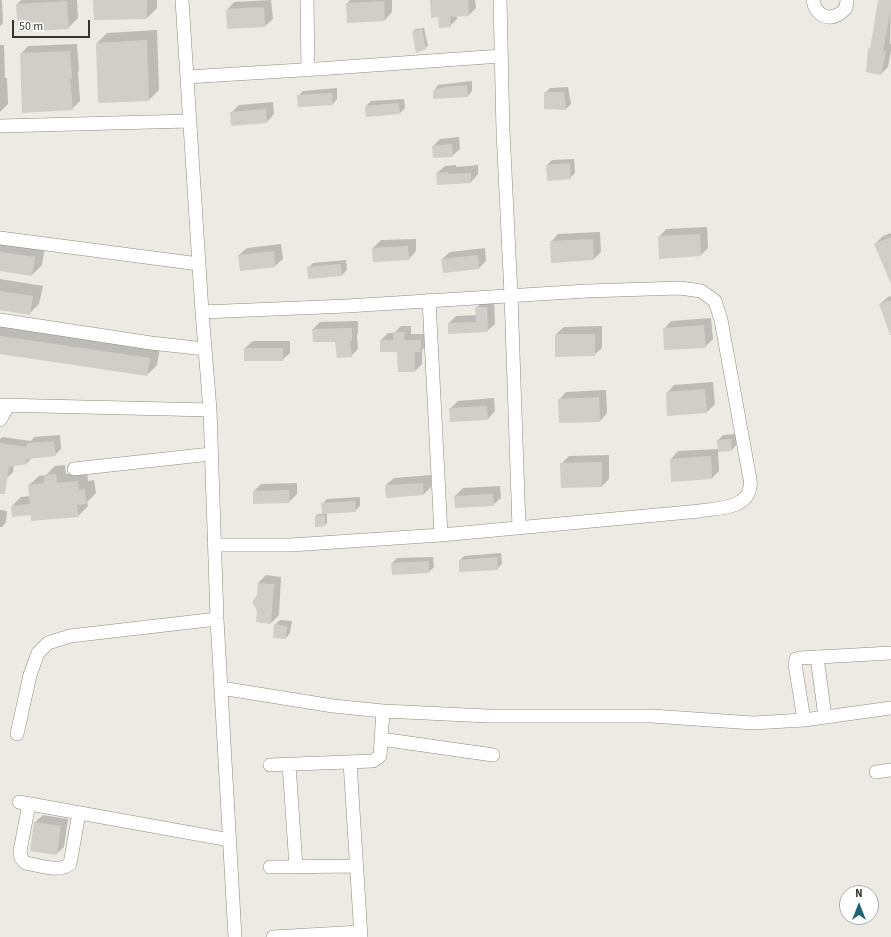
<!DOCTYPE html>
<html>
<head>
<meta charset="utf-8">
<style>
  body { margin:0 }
  #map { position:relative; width:891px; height:937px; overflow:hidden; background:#edeae4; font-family:"Source Sans 3",sans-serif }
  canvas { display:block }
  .north { position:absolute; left:839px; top:885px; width:40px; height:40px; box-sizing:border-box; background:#fff; border:1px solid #aeaead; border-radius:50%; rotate:0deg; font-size:11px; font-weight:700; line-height:16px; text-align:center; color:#353431 }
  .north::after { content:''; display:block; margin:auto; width:14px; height:18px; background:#1e6474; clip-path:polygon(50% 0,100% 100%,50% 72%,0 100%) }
  .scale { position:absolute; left:12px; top:20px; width:78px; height:18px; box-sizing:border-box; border:2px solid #353431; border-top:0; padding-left:5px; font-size:12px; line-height:14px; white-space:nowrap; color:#353431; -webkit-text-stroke:3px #fff; paint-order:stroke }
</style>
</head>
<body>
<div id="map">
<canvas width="891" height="937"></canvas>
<div class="north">N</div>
<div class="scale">50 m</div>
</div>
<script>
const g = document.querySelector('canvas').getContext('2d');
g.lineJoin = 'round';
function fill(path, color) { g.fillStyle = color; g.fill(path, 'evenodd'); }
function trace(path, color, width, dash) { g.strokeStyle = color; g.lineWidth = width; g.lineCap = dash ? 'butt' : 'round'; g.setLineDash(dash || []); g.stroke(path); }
const shadow = new Path2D(`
  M0,0h2l1,23 -3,3z
  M21,0h56l1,18 -10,10 -51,-24z
  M94,0h63v8l-10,10z
  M271,0l2,19 -8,7 -37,2 -1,-18 7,-8z
  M350,0h42v12l-7,8 -38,-16z
  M431,0h44l1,8 -7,7 -12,1v3l-7,7 -11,-10z
  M879,0h12l-1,44h1v6l-3,17 -7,7 -12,-25 3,-3z
  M424,28l4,18 -3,2 -12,-16 2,-3z
  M157,30l2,60 -10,10 -52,-57 10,-10z
  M77,44l2,26 -1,2 2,29 -8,8 -51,-55 7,-8z
  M0,45h4l1,33h2l1,26 -8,8z
  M472,81v10l-4,5 -34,-6 4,-5z
  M568,87l3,17 -5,5 -21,-16 5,-5z
  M337,88v11l-4,5 -35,-8 5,-5z
  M404,99l1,9 -5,5 -34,-7 5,-5z
  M273,102l1,12 -7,8 -36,-9 8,-8z
  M459,137l1,12 -8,7 -19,-10 7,-7z
  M574,159l1,14 -5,5 -23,-13 5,-5z
  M456,165v2l22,-2v9l-7,8 -34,-9 8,-7z
  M707,227l1,21 -7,7 -42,-18 7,-8z
  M600,232l1,20 -7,7 -43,-17 7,-8z
  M891,233v49l-16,-38 8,-8z
  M416,239v12l-7,8 -36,-11 8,-8z
  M0,241l45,6 -3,18 -10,10 -32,-5z
  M281,244l2,15 -8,7 -36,-11 8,-7z
  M485,248l1,13 -7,7 -37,-9 8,-7z
  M346,260l1,10 -5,5 -33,3 -1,-10 5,-5z
  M0,279l43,7 -4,18 -10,10 -29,-5z
  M891,296v36l-11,-28 8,-7z
  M484,300h10l1,24 -8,7 -38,-8 7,-7 21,-1 -1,-7z
  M711,318l2,21 -8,8 -41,-18 7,-8z
  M358,321v12l-1,2 1,14 -7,7 -15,-15 -23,-12 7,-7z
  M0,324l160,24 -3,17 -10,10 -147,-22z
  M401,326h10v8h16v10l-5,6v14l-7,7 -17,-20 -17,-11 7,-7h6z
  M602,326v22l-8,7 -38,-21 8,-7z
  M253,341h37v12l-8,7 -37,-12z
  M713,382l2,22 -8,8 -39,2 -1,-21 7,-8z
  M606,390l1,23 -7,8 -41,-21 7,-8z
  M494,398l1,13 -7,8 -38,-10 8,-8z
  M736,434v11l-4,5h-14l1,21 -7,7 -40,2 -1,-21 7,-8 41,-2 -1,-9 5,-5z
  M60,435l1,14 -6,6 -23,2 -5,6 -13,2 -1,7 -6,6 -7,-1v-38l2,-2 29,4 3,-4z
  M609,455v24l-7,7 -41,-22 8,-8z
  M65,465l1,9 21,-2 1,9 6,-1 2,13 -9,9 1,4 -10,10 -47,-2 -19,-8 9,-9 9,-1 -1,-11 10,-9 7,-1 9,-9z
  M431,475v12l-7,7 -38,-9 8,-7z
  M297,483v11l-8,8 -35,-11 7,-7z
  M500,486l1,12 -8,7 -38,-9 8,-8z
  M360,497v9l-5,5 -28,1v11l-2,2 -9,1v-10l2,-2h5l-1,-10 5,-5z
  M0,510l7,1 -1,11 -4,5h-2z
  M501,553l1,11 -5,5 -37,-9 4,-4z
  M433,557l1,10 -5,5 -37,-9 5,-5z
  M266,575l15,2 -2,38 -8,8 -13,-28v-12z
  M280,620l12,1 -2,12 -4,5 -11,-13z
  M43,815l25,4 -4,28 -8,7 -21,-32z`);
const building = new Path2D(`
  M93,0h54v19l-53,1z
  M430,0h38l1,16 -19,1 1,10 -12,1 -1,-11 -7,1z
  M878,0h13v7l-8,44h3l-5,24 -15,-3 2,-24 2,1z
  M67,1l2,28 -51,3 -2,-28z
  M384,1l1,20 -38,2 -1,-20z
  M264,7l1,20 -38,2 -1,-20z
  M422,29l4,20 -10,4 -4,-22z
  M147,40l2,61 -51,2 -2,-60z
  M70,51l2,28h-2l3,31 -51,3 -2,-60z
  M467,85l1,12 -35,2v-9l11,-3z
  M544,92h20l2,18 -22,-1z
  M332,93l1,12 -35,2 -1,-12z
  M399,103l1,11 -34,3 -1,-11z
  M266,109l1,14 -36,3 -1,-14z
  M452,144l1,13 -20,1 -1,-12z
  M570,163l1,16 -24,2 -1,-16z
  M448,172v2l23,-1v10l-34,2 -1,-12z
  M700,234l1,22 -42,3 -1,-23z
  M891,237v47l-17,-40z
  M593,239l1,21 -43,3 -1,-22z
  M408,246l1,14 -36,2 -1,-14z
  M274,251l1,16 -35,4 -2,-16z
  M0,252l35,5 -3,19 -32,-5z
  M478,255l1,14 -36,4 -2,-14z
  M341,264l1,12 -34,3 -1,-12z
  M0,291l33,5 -3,19 -30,-5z
  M891,300v35h-1l-11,-31z
  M475,307h12l1,25 -40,2v-11l28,-1z
  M704,325l2,23 -42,2 -1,-22z
  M352,328v13h-2l2,16 -15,1 -2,-16h-22l-1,-13z
  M393,332h12l-1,8h17v12h-6v20h-17l-1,-20h-17v-12h13z
  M555,334h40v22l-40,1z
  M0,336l150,22 -3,18 -147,-22z
  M244,348h39v13h-39z
  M705,389l2,24 -40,3 -1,-24z
  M599,397l1,25 -41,1 -1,-24z
  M487,406l1,14 -38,2 -1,-14z
  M731,439l1,12 -14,1 -1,-12z
  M54,441l2,15 -30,3 1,5 -18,3 -4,27h-5v-51l27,4v-4z
  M711,456l1,23 -41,3 -1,-23z
  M602,462v25l-41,1 -1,-25z
  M56,474l1,9 21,-2 1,9 6,-1 1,15 -9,1 2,12 -48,4v-6l-19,2 -1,-11 19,-2 -2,-19 16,-2v-8z
  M423,483l1,12 -38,3 -1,-13z
  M289,490l1,13 -37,1v-13z
  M493,494l1,12 -39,2 -1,-12z
  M355,501l1,11 -34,2 -1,-11z
  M325,515v11l-10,1v-11z
  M497,557l1,13 -39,2v-12z
  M429,561v12l-37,2 -1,-12z
  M258,583l16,1 -3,40 -15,-2 1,-11 -5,-9 5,-7z
  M274,624l13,2 -1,13 -13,-1z
  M34,822l27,4 -4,29 -27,-4z`);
const minor = new Path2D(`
  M182,0l20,312 8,98 7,209 18,318
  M307,0l1,70
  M500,0l3,131 8,164 8,232
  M813,0c2,13 13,22 26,14 2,-1 5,-4 7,-6l1,-8
  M187,77l130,-8 184,-13
  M0,126l190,-5
  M0,238l199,26
  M429,300l12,235
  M202,312l145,-6 240,-15 93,-3 21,3 14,10 6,19 28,154c1,4 2,9 1,13 -3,22 -33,21 -50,24l-259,24 -150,10h-77
  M0,320l151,23 54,6
  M0,405l210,5
  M0,420l9,-15
  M74,469l137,-15
  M817,657l8,60
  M221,688l112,18 50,5 105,5h164l101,7 51,-3 87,-12
  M804,720l-9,-56 1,-5 4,-1 91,-5
  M17,734l13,-59 8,-22 10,-10 22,-7 147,-17
  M381,739l112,16
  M350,762l11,175
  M289,764l7,103
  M270,765l103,-4 7,-5 3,-45
  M876,772l15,-2
  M19,802l211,38
  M29,804l-9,47 1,7 4,5c14,2 33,10 45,1l9,-51
  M270,867l86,-1
  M273,937l87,-5`);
fill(shadow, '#0003');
fill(building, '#d1cec8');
trace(minor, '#8d8a85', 14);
trace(minor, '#fff', 13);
</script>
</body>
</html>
